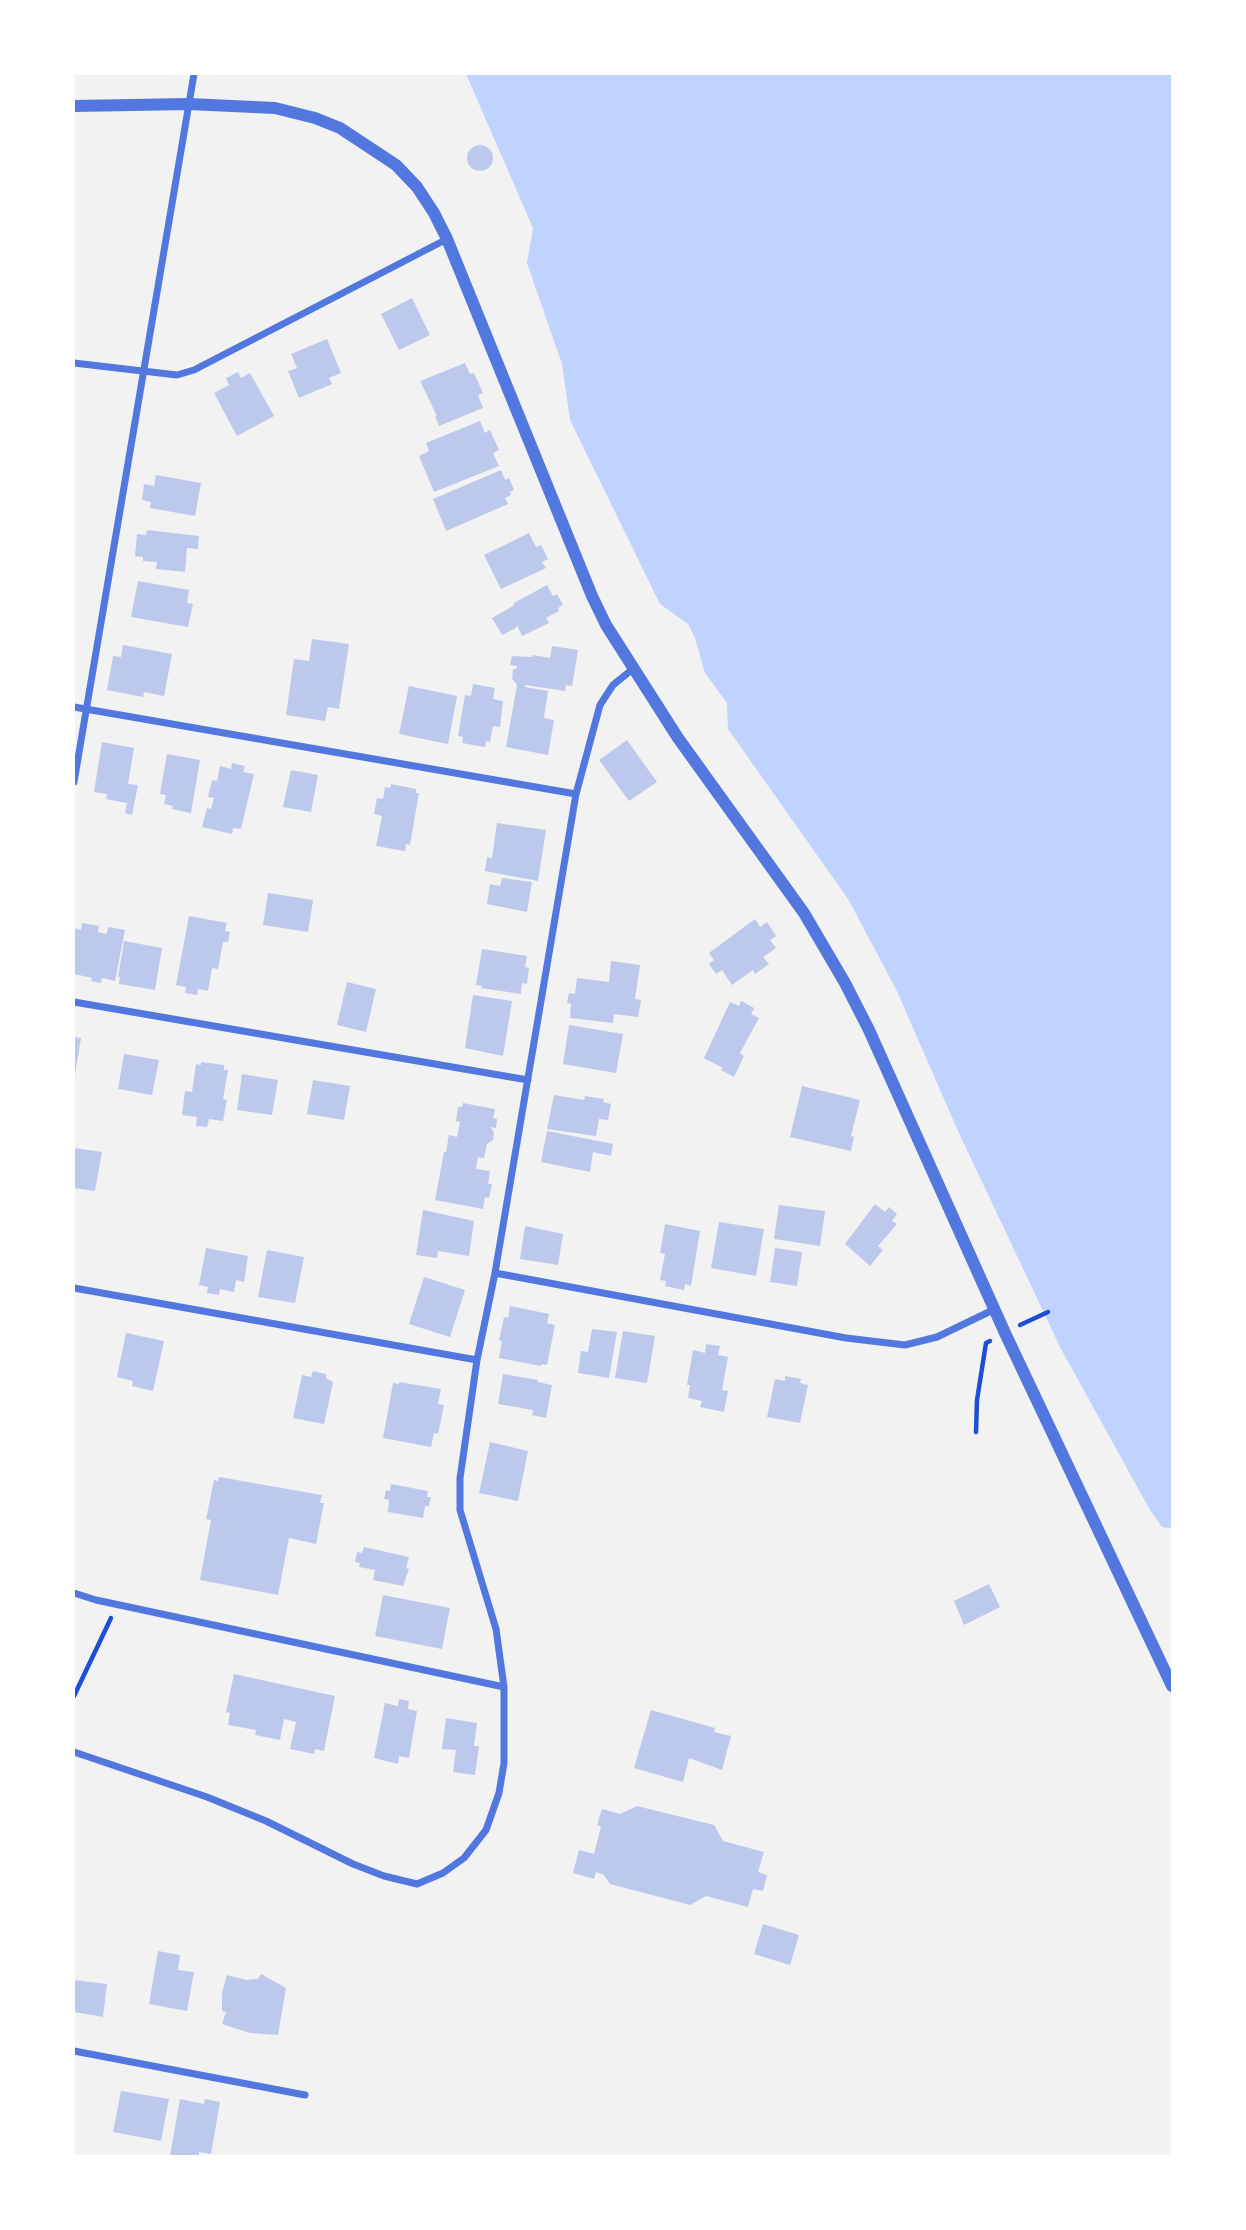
<!DOCTYPE html>
<html>
<head>
<meta charset="utf-8">
<style>
  body { margin:0 }
  #map { position:relative; width:1246px; height:2230px; overflow:hidden; background:#f2f2f2; font-family:"Open Sans",sans-serif }
  canvas { display:block }
  .frame { position:absolute; inset:0; border:75px solid #fff; pointer-events:none }
</style>
</head>
<body>
<div id="map">
<canvas width="1246" height="2230"></canvas>
<div class="frame"></div>
</div>
<script>
const g = document.querySelector('canvas').getContext('2d');
g.lineJoin = 'round';
function fill(path, color) { g.fillStyle = color; g.fill(path, 'evenodd'); }
function trace(path, color, width, dash) { g.strokeStyle = color; g.lineWidth = width; g.lineCap = dash ? 'butt' : 'round'; g.setLineDash(dash || []); g.stroke(path); }
const water = new Path2D(`
  M466,74h706v1454l-10,-1 -12,-17 -89,-161 -103,-218 -62,-142 -48,-90 -120,-170 -1,-26 -22,-30 -10,-35 -7,-14 -28,-20 -90,-184 -8,-56 -35,-101 6,-35z`);
const building = new Path2D(`
  M467 158a13 13 0 1 1 26 0a13 13 0 1 1-26 0Z
  M412,298l18,37 -31,15 -18,-36z
  M327,339l14,34 -12,5 3,6 -33,14 -11,-27 9,-3 -6,-14z
  M465,363l5,11 4,-1 9,20 -5,2 5,13 -44,18 -4,-10h2l-17,-35z
  M238,372l3,6 9,-5 24,43 -37,20 -23,-43 15,-8 -3,-7z
  M480,421l5,12 5,-3 9,20 -6,3 6,13 -65,26 -15,-36 10,-5 -3,-8z
  M501,470l4,10 4,-2 5,12 -4,2 1,3 -6,3 3,6 -62,27 -13,-32z
  M156,475l45,8 -6,33 -45,-8 1,-6 -9,-2 2,-16 10,2z
  M147,530l52,6 -1,13 -11,-1 -2,24 -29,-3 1,-7 -14,-1v-4l-8,-1 2,-22 9,1z
  M529,533l7,14 5,-2 7,14 -6,3 4,6 -45,21 -17,-34z
  M138,581l51,9 -2,13 6,1 -5,23 -57,-10z
  M547,585l6,11 4,-2 6,11 -5,3 1,3 -13,7 3,5 -27,13 -5,-11 -1,3 -14,7 -10,-17 21,-12 1,-3z
  M312,639l37,5 -10,65 -11,-2 -3,14 -39,-6 8,-56 15,2z
  M123,645l49,9 -8,42 -20,-4 -1,5 -36,-7 6,-34 8,1z
  M552,646l26,4 -6,36 -6,-1 -1,6 -40,-6v2l23,4 -4,27 10,2 -6,35 -42,-8 11,-62 -5,-6 1,-10h3l1,-3 -7,-1 2,-9 20,1 1,-2 17,3z
  M473,684l22,4 -2,11 10,2 -3,26 -7,-1 -3,16 -4,-1 -1,6 -23,-4 1,-6 -5,-1 7,-41 6,1z
  M409,686l48,10 -9,48 -49,-10z
  M627,740l30,42 -28,19 -30,-41z
  M102,742l32,6 -6,36 10,1 -6,30 -7,-2 2,-10 -21,-4 1,-5 -13,-2z
  M167,754l33,6 -9,53 -19,-4 1,-3 -9,-2 2,-9 -6,-1z
  M232,763l13,3 -2,6 11,2 -13,55 -8,-1 -1,6 -30,-7 5,-19 4,1 3,-11 -6,-1 4,-17 5,1 3,-15 11,3z
  M291,770l27,5 -7,37 -28,-5z
  M391,784l25,5v4h3l-9,52 -4,-1 -1,7 -29,-5 6,-30 -8,-2 3,-16 6,1 2,-12 5,1z
  M497,823l49,7 -8,51 -53,-10 2,-14 5,1z
  M502,878l30,4 -5,30 -40,-8 3,-20 10,2z
  M268,893l45,7 -5,32 -45,-7z
  M189,916l38,7 -2,8 5,1 -2,10h-5l-5,27 -6,-1 -4,23 -10,-2 -1,6 -12,-2 1,-6 -10,-2z
  M755,919l5,8 7,-5 9,14 -6,4 6,8 -13,9 6,7 -14,10 -2,-4 -21,15 -10,-15 -6,4 -7,-10 5,-4 -5,-7z
  M82,923l17,3 -1,6 9,2 1,-7 17,3 -10,51 -13,-3 -1,5 -10,-2 1,-3 -18,-4v-46l7,2z
  M124,941l38,7 -7,42 -36,-6 1,-7h-2z
  M482,949l45,7 -2,11 4,1 -2,16 -5,-1 -1,11 -40,-6 1,-2 -6,-1z
  M611,961l29,4 -5,34 6,1 -3,17 -24,-3 -1,9 -43,-5 1,-14 -4,-1 2,-10 6,1 2,-16 32,4z
  M347,982l29,7 -10,43 -29,-7z
  M473,995l39,6 -9,55 -38,-8z
  M741,1001l13,7 -3,6 8,4 -19,35 4,3 -10,21 -13,-7 2,-2 -19,-10 26,-56 9,4z
  M569,1025l54,9 -7,39 -53,-9z
  M74,1037l7,1 -6,37h-1z
  M124,1054l35,6 -7,35 -34,-6z
  M201,1062l23,3v5h4l-5,29 4,1 -4,21 -14,-2 -2,8 -11,-1 1,-9 -15,-2 3,-24 7,1 4,-28 5,1z
  M242,1074l36,6 -6,35 -35,-5z
  M313,1080l37,6 -6,34 -37,-6z
  M802,1086l58,14 -9,36 3,1 -3,14 -61,-14z
  M554,1095l30,5 1,-4 19,3 -1,3 8,2 -3,16 -9,-1 -3,17 -49,-7z
  M463,1103l32,6 -2,9 4,1 -1,9 -5,-1 3,6 -1,7 -6,4 -3,14 -6,-1 -2,12 14,2 -2,13h4l-3,14 -4,-1 -2,12 -48,-9 9,-48h2l3,-17 8,2 3,-15 -4,-1 2,-14h4z
  M547,1131l66,13 -2,12 -18,-4 -3,20 -49,-10z
  M74,1148l28,4 -7,39 -21,-3z
  M875,1204l10,8 4,-5 8,7 -5,7 5,3 -19,22 5,4 -13,16 -25,-22z
  M779,1205l46,6 -5,35 -46,-7z
  M423,1210l51,11 -5,35 -31,-5 -1,7 -21,-3z
  M719,1222l45,7 -8,47 -45,-8z
  M665,1224l35,7 -9,55 -6,-2 -1,6 -19,-4 1,-5 -6,-1 5,-26 -5,-1z
  M525,1226l38,8 -5,31 -38,-6z
  M206,1248l42,8 -4,26 -8,-2 -2,12 -14,-3 -1,6 -12,-2 1,-6 -9,-2z
  M775,1248l27,4 -5,34 -27,-4z
  M267,1250l37,7 -9,46 -37,-6z
  M424,1277l41,13 -15,47 -41,-13z
  M510,1306l39,8 -2,9 8,2 -8,40 -6,-1v2l-42,-8 3,-17 -3,-1 5,-23 4,1z
  M592,1329l25,3 -8,46 -31,-5 3,-22 7,1z
  M623,1331l32,5 -8,47 -32,-5z
  M126,1333l38,8 -11,50 -21,-5 1,-5 -16,-4z
  M706,1344l14,2 -2,9 10,2 -6,33 6,1 -4,21 -24,-5 2,-6 -14,-3 2,-13h-3l6,-35 12,3z
  M313,1371l13,3v4l7,4 -9,42 -31,-6 9,-43 9,2z
  M503,1374l35,6v2l14,3 -6,33 -14,-3 1,-5 -35,-6z
  M785,1376l16,3 -1,4 8,2 -8,38 -33,-6 8,-38 10,2z
  M399,1382l42,7 -3,15 6,1 -6,29 -4,-1 -3,14 -48,-9 10,-55 6,1z
  M490,1442l38,9 -10,50 -39,-8z
  M219,1477l103,18 -2,8h4l-8,41 -27,-6 -11,57 -78,-15 11,-60 -5,-1 8,-39 4,1z
  M391,1484l37,7 -1,6h4l-2,9h-4l-2,12 -35,-6 1,-12 -5,-1 2,-9 4,1z
  M364,1547l45,10 -3,11 3,1 -6,17 -30,-6 2,-10 -16,-3 1,-4 -5,-1 2,-10 5,1z
  M989,1584l11,23 -36,18 -10,-24z
  M383,1595l67,13 -8,41 -67,-13z
  M234,1674l101,22 -11,55 -9,-2 -1,5 -24,-5 6,-27 -12,-3 -4,21 -25,-5 1,-5 -28,-5 2,-12 -4,-1z
  M399,1699l10,2 -1,8 9,2 -8,47 -10,-2 -1,8 -24,-6 11,-55 13,3z
  M651,1710l64,18 -1,4 17,4 -9,34 -33,-12 -6,24 -49,-14z
  M446,1718l31,5 -3,23h5l-4,29 -22,-3 3,-22 -14,-1z
  M637,1806l77,19 9,16 41,11 -6,20 9,3 -4,16 -10,-2 -5,18 -42,-11 -16,9 -80,-21 -6,-9 -8,-3 -2,7 -21,-6 6,-23 15,4 7,-28 -4,-1 5,-16 18,5z
  M763,1924l36,11 -9,30 -36,-11z
  M158,1951l22,4 -2,15 16,2 -7,39 -38,-7z
  M261,1974l25,14 -8,47 -28,-2 -28,-9 4,-12 -4,-1v-18l5,-18 19,5 12,-1z
  M74,1980l33,4 -4,33 -29,-5z
  M121,2091l48,8 -8,42 -48,-9z
  M180,2099l24,5 1,-5 15,3 -9,52 -12,-2v4h-29z`);
const path = new Path2D(`
  M1020,1325l28,-13
  M976,1432l1,-32 9,-57 4,-2
  M74,1696l37,-78`);
const minor = new Path2D(`
  M74,363l103,12 17,-5 253,-131
  M74,707l502,87
  M74,782l120,-708
  M74,1002l454,78
  M495,1273l351,65 59,7 32,-8 58,-28
  M74,1288l403,72
  M74,1593l22,7 408,87
  M74,1752l133,45 59,24 87,43 31,12 33,8 26,-11 21,-15 22,-28 13,-37 5,-30v-76l-8,-58 -36,-119v-32l17,-118 18,-87 81,-479 24,-89 13,-20 21,-17
  M74,2051l231,44`);
const tertiary = new Path2D(`
  M74,106l115,-2 86,4 40,10 25,10 56,37 21,22 17,26 13,26 145,357 14,29 72,113 126,175 41,70 24,47 136,303 167,353`);
fill(water, '#bfd3fe');
fill(building, '#bdc9ec');
trace(path, '#1d4ed8', 4.5);
trace(minor, '#5277de', 7);
trace(tertiary, '#5277de', 12);
</script>
</body>
</html>
